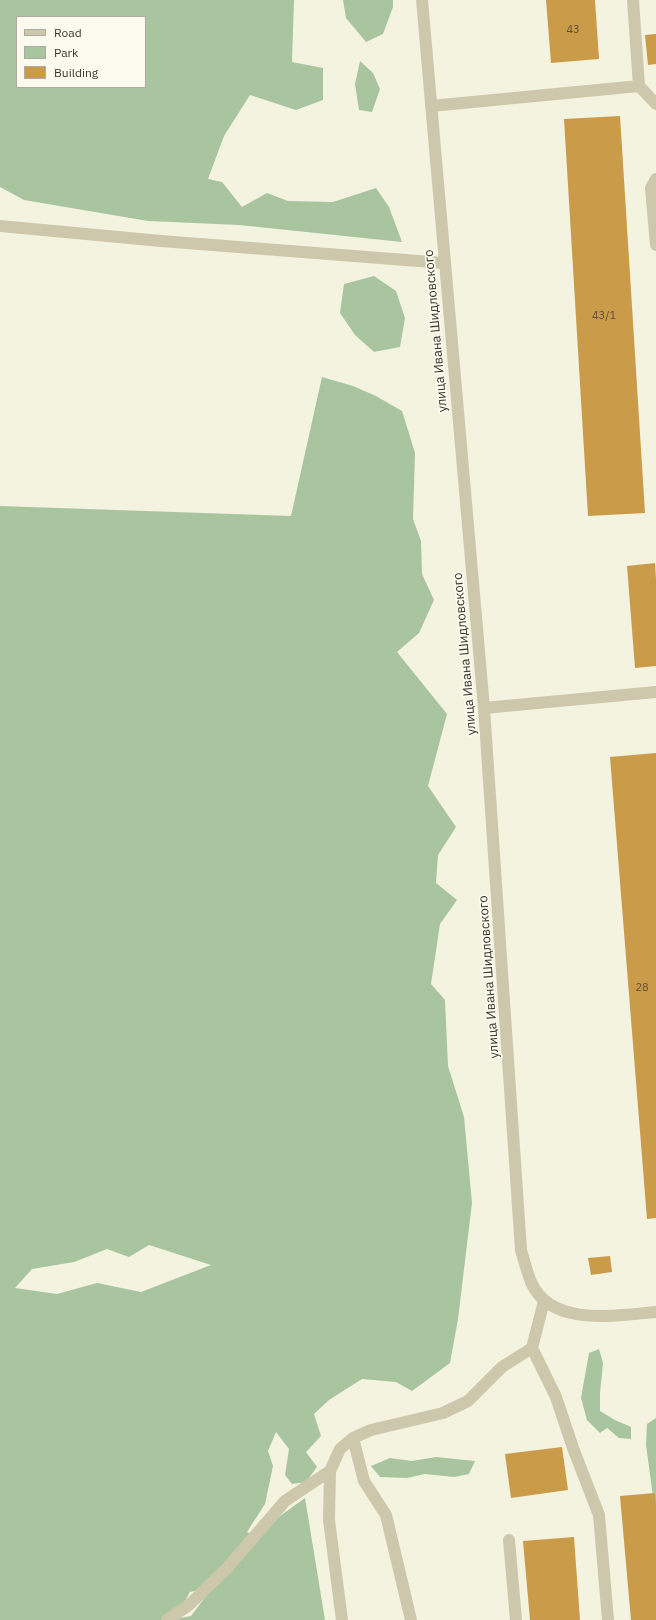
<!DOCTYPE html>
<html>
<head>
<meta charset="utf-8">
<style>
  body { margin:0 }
  #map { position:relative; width:656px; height:1620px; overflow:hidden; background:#f4f3e0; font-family:"IBM Plex Sans",sans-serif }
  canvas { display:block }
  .legend { position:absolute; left:16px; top:16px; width:130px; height:72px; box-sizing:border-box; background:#fbfaee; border:1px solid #aeaca0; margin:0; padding:5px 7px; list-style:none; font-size:12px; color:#3b362b }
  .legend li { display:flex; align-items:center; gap:8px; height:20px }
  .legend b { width:20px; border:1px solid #aeaca0 }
</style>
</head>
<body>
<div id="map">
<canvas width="656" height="1620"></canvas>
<ul class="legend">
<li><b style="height:5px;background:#cdc8ab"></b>Road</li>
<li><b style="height:11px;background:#a9c59f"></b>Park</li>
<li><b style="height:11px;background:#ca9b49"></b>Building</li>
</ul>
</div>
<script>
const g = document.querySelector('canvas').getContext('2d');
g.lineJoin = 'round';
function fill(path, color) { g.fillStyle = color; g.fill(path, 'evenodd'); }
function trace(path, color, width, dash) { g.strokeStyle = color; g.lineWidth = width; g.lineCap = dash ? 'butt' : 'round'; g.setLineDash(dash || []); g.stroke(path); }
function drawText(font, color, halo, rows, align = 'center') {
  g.font = font + ' "IBM Plex Sans",sans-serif'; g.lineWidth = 3.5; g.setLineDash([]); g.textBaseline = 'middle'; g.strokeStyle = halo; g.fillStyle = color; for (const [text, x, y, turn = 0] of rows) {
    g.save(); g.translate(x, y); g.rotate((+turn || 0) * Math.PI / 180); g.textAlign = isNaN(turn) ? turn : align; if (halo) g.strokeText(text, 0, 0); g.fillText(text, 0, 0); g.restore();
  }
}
const green = new Path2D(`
  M0,0h294l-2,62 31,6v32l-27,10 -46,-15 -26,41 -16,43 14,3 20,25 25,-14 21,8 45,1 43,-14 13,19 13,35 -163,-17 -91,-4 -124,-21 -24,-13zM17,17h128v70h-128z
  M343,0h50v7l-10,27 -17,8 -20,-24z
  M360,61l13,12 7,16 -8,23 -13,-2 -4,-26z
  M374,276l22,15 9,27 -5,29 -26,5 -19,-17 -15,-22 4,-29z
  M322,377l31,9 23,10 26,15 13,42 -2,66 8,22 1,33 12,26 -15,33 -22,19 50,62 -19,72 28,41 -18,28 -2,28 21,17 -17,24 -9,60 14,16 3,66 16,51 8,86 -14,116 -8,44 -38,28 -16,-9 -34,-3 -33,21 -15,14 7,22 -15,16 11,15 -11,15 -14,2 -7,-9 4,-26 -13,-17 -8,19 5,15 -8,38 -18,28 12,5 14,-16 32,-23 20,122h-325v-1114l291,10zM149,1245l62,20 -70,27 -44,-9 -40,11 -42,-6 17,-19 42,-7 33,-13 22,8zM205,1589l1,7 -15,20 -16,3 15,-27z
  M599,1349l4,14 -3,30v18l15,9 16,7v12l-12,-1 -12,-10 -7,5 -13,-13 -6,-22 8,-45z
  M656,1418v101l-10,-74 1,-21z
  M436,1457l39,4 -6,13 -15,3 -29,-3 -18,4 -27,-1 -9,-11 19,-8 22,3z`);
const building = new Path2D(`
  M546,0h49l4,59 -48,4z
  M656,34v30l-8,1 -3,-30z
  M620,116l25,397 -57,3 -24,-397z
  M655,563l1,16v87l-21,2 -8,-102z
  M656,753v465l-9,1 -37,-462z
  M610,1256l2,16 -21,3 -3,-17z
  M562,1447l6,43 -57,8 -6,-44z
  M655,1493l1,15v112h-25l-11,-124z
  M574,1537l6,83h-50l-7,-79z`);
const minor = new Path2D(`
  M422,0l62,708 37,542c3,10 6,22 10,32 20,46 86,33 125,30
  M633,0l6,86 17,18
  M431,106l208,-20
  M656,179l-5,9 5,57
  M0,226l161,15 283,22
  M484,708l172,-16
  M544,1301l-12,47 24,49 17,51 26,67 9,105
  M353,1438l11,43 22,34 25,105
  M509,1540l7,80
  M167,1620l22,-15 38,-37 58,-67 45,-30
  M342,1620l-13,-100 1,-49 10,-22 13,-11 18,-8 72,-17 25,-12 34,-34 30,-19`);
const numberNames = [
  ["43",573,30],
  ["43/1",604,316],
  ["28",642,988]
];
const streetNames = [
  ["улица Ивана Шидловского",436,331,-95],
  ["улица Ивана Шидловского",465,654,-95],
  ["улица Ивана Шидловского",489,977,-94]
];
fill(green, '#a9c59f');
fill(building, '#ca9b49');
trace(minor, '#cdc8ab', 12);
drawText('11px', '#5f4f32', null, numberNames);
drawText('13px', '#3b362b', '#fbfaee', streetNames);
</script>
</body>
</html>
